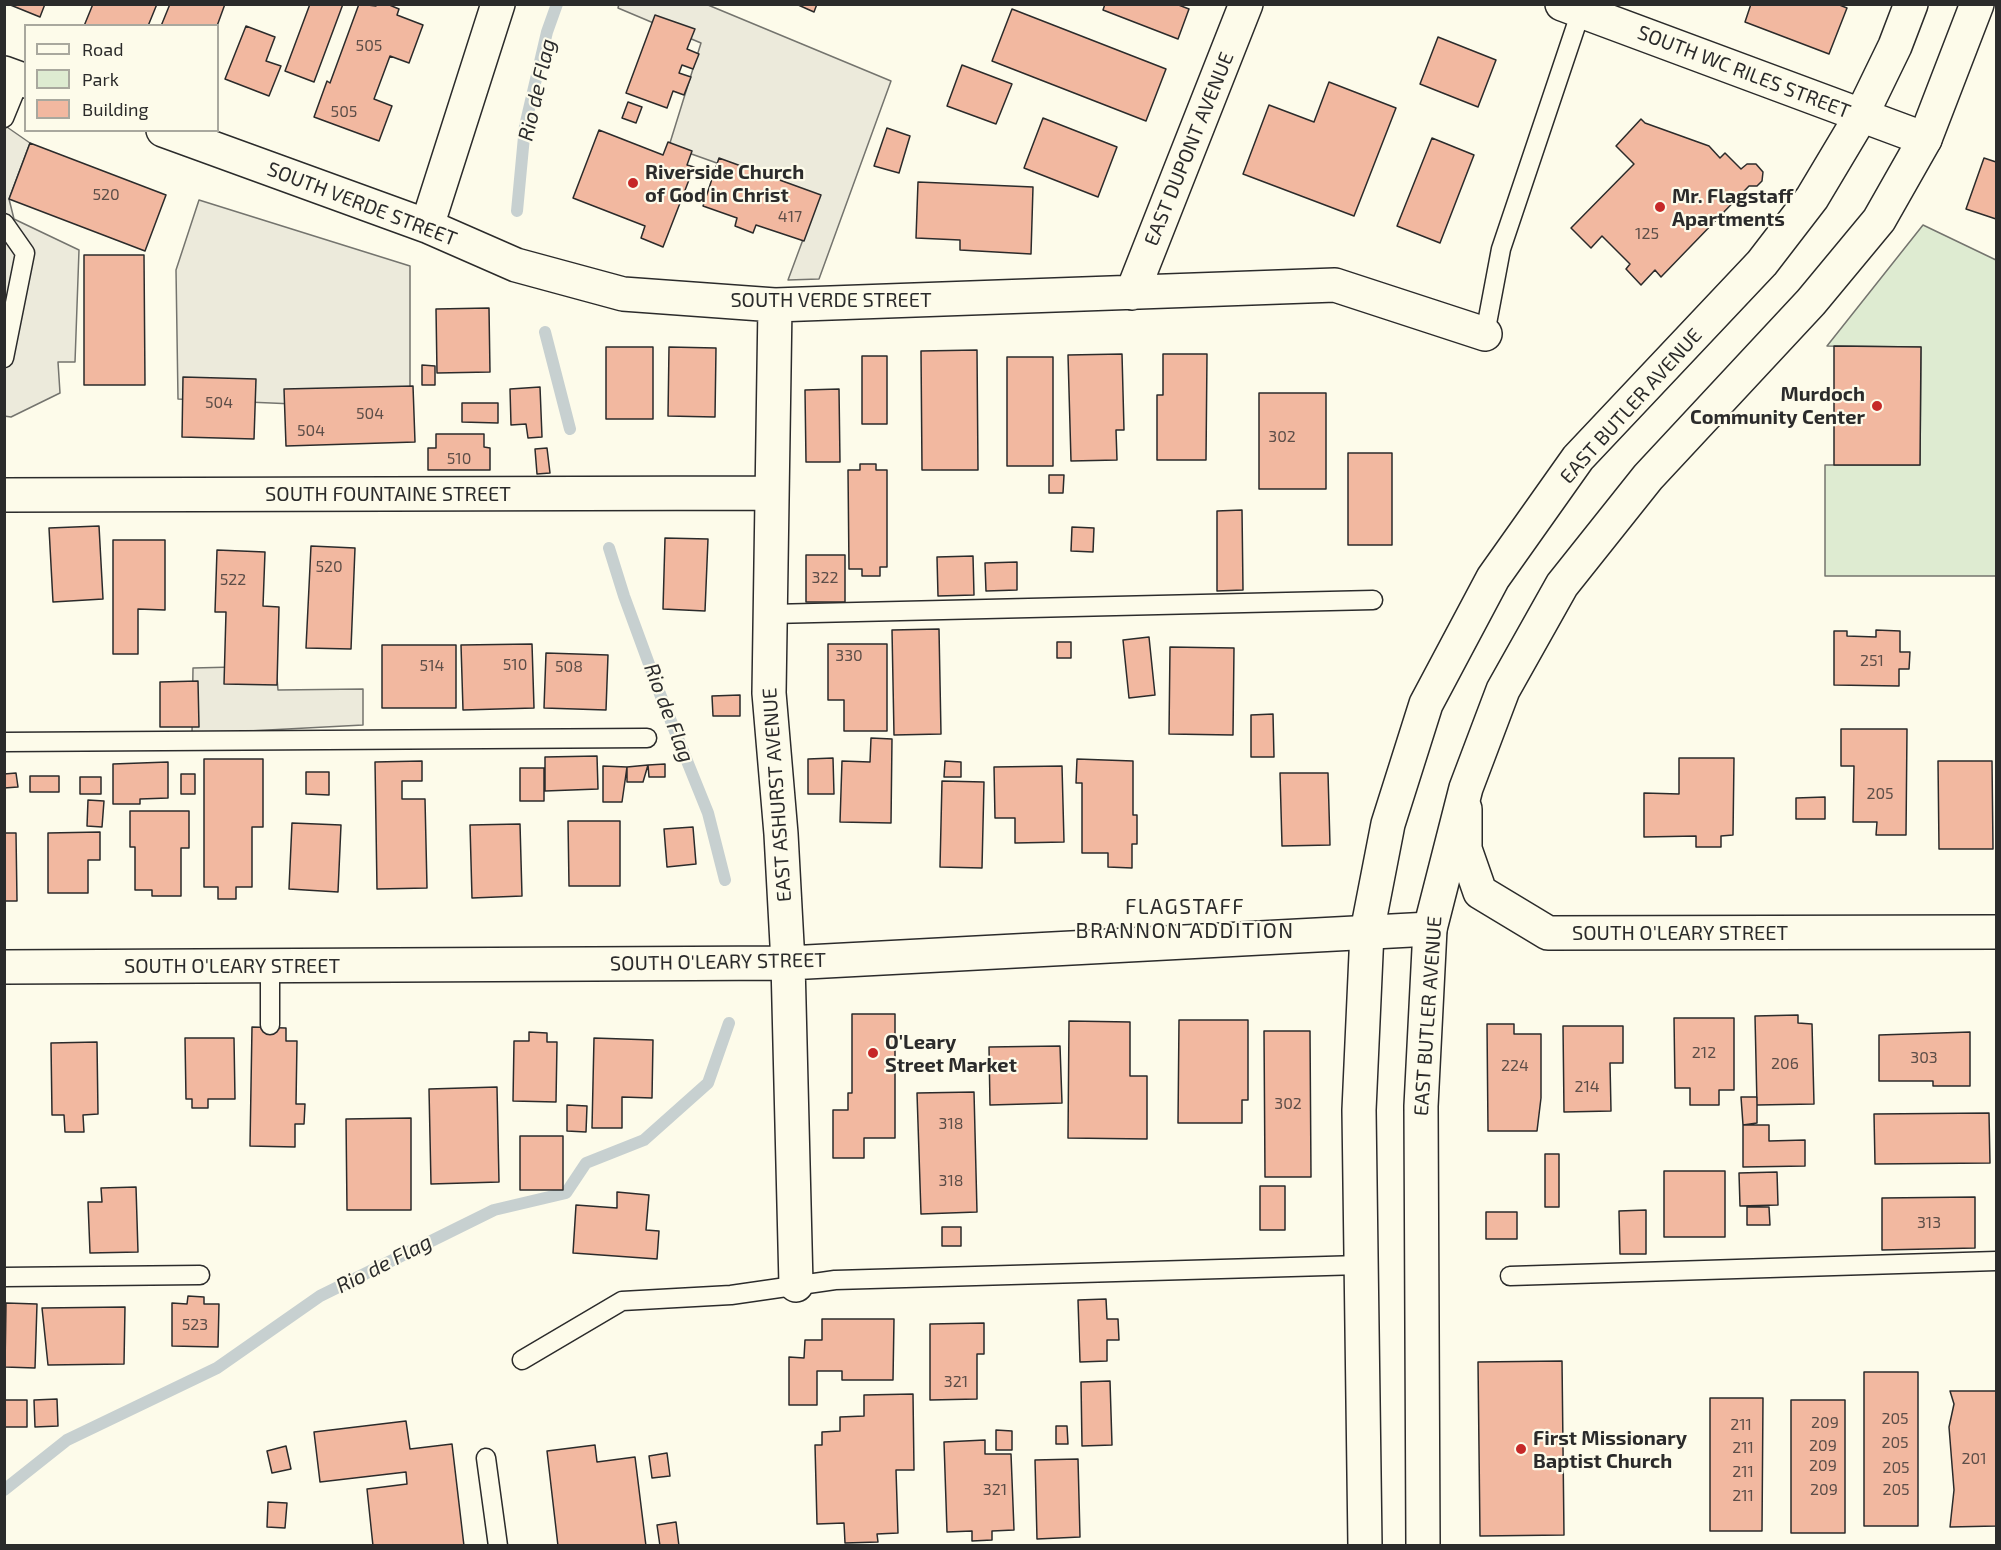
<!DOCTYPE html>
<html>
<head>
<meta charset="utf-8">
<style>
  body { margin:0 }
  #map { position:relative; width:2001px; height:1550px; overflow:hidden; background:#fdfbea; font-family:"Exo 2",sans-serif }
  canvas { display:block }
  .frame { position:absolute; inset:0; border:6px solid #2b2b2b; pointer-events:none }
  .legend { position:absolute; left:24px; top:24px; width:195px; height:108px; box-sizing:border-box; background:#fdfbea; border:2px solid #a9a89e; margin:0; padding:8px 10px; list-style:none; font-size:18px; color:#2b2b2b }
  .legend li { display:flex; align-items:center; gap:12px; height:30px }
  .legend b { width:30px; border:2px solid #a9a89e }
</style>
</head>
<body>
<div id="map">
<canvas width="2001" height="1550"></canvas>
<div class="frame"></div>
<ul class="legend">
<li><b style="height:8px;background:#fdfbea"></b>Road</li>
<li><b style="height:16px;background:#deebd1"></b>Park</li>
<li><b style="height:16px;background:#f2b8a0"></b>Building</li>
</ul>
</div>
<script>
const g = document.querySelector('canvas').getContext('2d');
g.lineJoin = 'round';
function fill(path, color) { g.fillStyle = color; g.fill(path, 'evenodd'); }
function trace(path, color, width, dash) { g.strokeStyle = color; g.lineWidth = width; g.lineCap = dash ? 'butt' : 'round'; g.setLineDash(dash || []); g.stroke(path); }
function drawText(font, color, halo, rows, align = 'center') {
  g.font = font + ' "Exo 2",sans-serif'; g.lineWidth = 4.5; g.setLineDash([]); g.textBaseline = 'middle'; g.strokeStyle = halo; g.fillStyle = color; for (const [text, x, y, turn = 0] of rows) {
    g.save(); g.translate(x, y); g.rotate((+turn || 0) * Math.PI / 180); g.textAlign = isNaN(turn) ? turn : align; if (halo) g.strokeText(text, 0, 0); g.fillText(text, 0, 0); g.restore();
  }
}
const green = new Path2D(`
  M1923,225l73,35v316h-171v-111h95l1,-118 -94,-1z`);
const parking = new Path2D(`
  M619,4l89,1 183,76 -72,198 -31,1 30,-81 -149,-53 32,-103 -83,-35z
  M4,125l26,18 -21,56 5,20 65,31 -4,112h-17l2,31 -49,24 -7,-1z
  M199,200l211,66v143l-232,-10 -2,-129z
  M276,666l2,24 85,-1v36l-171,9 1,-66z`);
const stream = new Path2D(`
  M517,211l8,-85 22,-94 10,-28
  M545,332l25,97
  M609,548l15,48 36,98 48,119 17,67
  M4,1490l63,-50 150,-72 103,-72 174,-86 72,-17 20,-30 58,-23 64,-57 21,-60`);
const building = new Path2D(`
  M8,4h37l-5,13z
  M93,4h64l-9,22h-64z
  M170,4h55l-8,22h-56z
  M310,4h33l-29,78 -29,-11z
  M359,4l17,2 1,-2h10l12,5 -2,6 26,10 -14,38 -19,-7 -16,43 18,7 -13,35 -65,-24 13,-36 3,2z
  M796,4h21l-3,8z
  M1105,4h71l13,5 -11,30 -75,-29z
  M1751,4h86l10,4 -18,46 -84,-32z
  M1012,9l154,60 -20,52 -154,-60z
  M655,15l40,14 -8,20 12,5 -6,15 -11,-4 -3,8 12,4 -7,18 -11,-4 -6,17 -41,-15z
  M246,26l29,11 -9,24 15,5 -12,30 -44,-17z
  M1438,37l58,23 -18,47 -58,-23z
  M962,65l50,19 -16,40 -49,-18z
  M1329,82l67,26 -42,108 -111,-42 26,-69 45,17z
  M628,102l14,5 -6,16 -14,-5z
  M1043,118l74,29 -19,50 -74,-29z
  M1641,119l4,4 64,23 11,12 5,-5 16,16 6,-5h9l7,8 -1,9 -5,5h-8l-88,91 -6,-7 -14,15 -15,-16 4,-5 -28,-28 -11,12 -20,-20 63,-64 -18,-18z
  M887,128l23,8 -11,37 -25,-7z
  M599,130l64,25 5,-13 24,9 -5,14 7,2 -31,80 -22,-9 4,-12 -72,-28z
  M1432,138l42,17 -34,88 -43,-17z
  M30,143l136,52 -21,56 -136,-52z
  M719,158l102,37 -17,46 -48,-16 -3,8 -18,-7 2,-8 -34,-12z
  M1984,158l12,4v57l-30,-10z
  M918,182l115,5 -2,67 -71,-4v-10l-44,-2z
  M84,255h60l1,130h-61z
  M489,308l1,64 -53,1 -1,-64z
  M1834,346l87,1 -1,118h-86z
  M606,347h47v72h-47z
  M669,347l47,1 -1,69 -47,-1z
  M977,350l1,120h-56l-1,-119z
  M1122,354l2,76h-8l1,30 -46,1 -3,-106z
  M1163,354h44l-1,106h-49v-65h6z
  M862,356h25v68h-25z
  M1007,357h46v109h-46z
  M422,365l13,1v19h-13z
  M183,377l73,2 -2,60 -72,-2z
  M413,386l2,56 -129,4 -2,-57z
  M540,387l2,50 -14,1 -2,-14 -15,1 -1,-36z
  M839,389l1,73h-34l-1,-72z
  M1259,393h67v96h-67z
  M462,403h36v20l-36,-1z
  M436,434h48v13l6,1v22h-62v-22h8z
  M547,448l3,25 -13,1 -2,-25z
  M1348,453h44v92h-44z
  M860,464h16v6h11v97h-7v9h-18v-7h-13l-1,-99h12z
  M1049,475h15l-1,18h-14z
  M1242,510l1,80 -26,1v-80z
  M99,526l4,73 -50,3 -4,-74z
  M1072,527l22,1 -1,24 -22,-1z
  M665,538l43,1 -3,72 -42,-2z
  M113,540h52v70l-27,-1v45h-25z
  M311,546l44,2 -4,101 -45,-1z
  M217,550l48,2 -2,54 16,1 -2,78 -53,-1 2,-72h-11z
  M806,555h39v47h-39z
  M973,556l1,39 -36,1 -1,-39z
  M1017,562v28l-31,1 -1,-28z
  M939,629l2,105 -47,1 -2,-105z
  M1876,630l24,1v21h10l-1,17h-10v17l-65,-1v-54h13v5l29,1z
  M1149,637l6,58 -26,3 -6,-58z
  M1057,642h14v16h-14z
  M532,644l2,64 -71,2 -2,-65z
  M828,644h59v87h-43v-31h-16z
  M382,645h74v63h-74z
  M1170,647l64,1 -1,87 -64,-1z
  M546,653l62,2 -2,55 -62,-2z
  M198,681l1,46h-39v-45z
  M740,695v21h-27l-1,-20z
  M1273,714l1,43h-23v-42z
  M1841,729h66l-1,106h-30l1,-13h-24l1,-56h-13z
  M871,738l21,1 -1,84 -51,-1 2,-61 28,1z
  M597,756l1,33 -53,2v-34z
  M833,758l1,36h-26v-35z
  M1679,758h55l-1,77 -12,1v11h-25v-11l-52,1v-44l35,1z
  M204,759h59v68h-11v60h-16v12h-18v-12h-14z
  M1077,759l56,2v54h4v29h-5v24l-24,-1v-14h-26v-70h-6z
  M422,761v20h-20v18h23l2,89 -50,1 -2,-127z
  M945,761l16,1v15h-17z
  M1938,761h54l1,88h-54z
  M168,762v36l-28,1v5h-27v-40z
  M665,764v13h-16l-1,-12z
  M648,765l-5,17h-16v-15z
  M603,766l24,1 -5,35h-19z
  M1062,766l2,76 -49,1v-25h-20l-1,-51z
  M520,768h24v33h-24z
  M306,772h23v23l-23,-1z
  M16,773l2,14 -14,1v-14z
  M1280,773h48l2,72 -48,1z
  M181,774h14v20h-14z
  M30,776h29v16h-29z
  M80,777h21v17h-21z
  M942,781l42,1 -2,86 -42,-1z
  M1825,797v22h-29v-21z
  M88,800l16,1 -2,26 -15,-1z
  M130,811h59v37h-8v48h-29v-6h-17v-43h-5z
  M568,821h52v65h-51z
  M292,823l49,2 -3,67 -49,-3z
  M520,824l2,72 -50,2 -2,-73z
  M693,827l3,37 -29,3 -3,-38z
  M100,832v28h-12v33h-40v-60z
  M4,833h12l1,68h-13z
  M852,1014h43v124h-31v20h-31v-48h15v-17h4z
  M1798,1015v8l14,1 2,80 -57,1 -2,-89z
  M1674,1018h60v72h-15v15h-29v-17h-15z
  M1179,1020h69v80h-6v23h-64z
  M1069,1021l61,1v54h17v63l-79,-1z
  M1487,1024h27v10h27v64l-4,33h-49z
  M1563,1026h60v37h-13l1,48 -47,1z
  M252,1027l34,1v13h11l-1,63h9l-1,20h-9v23l-45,-1z
  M1264,1031h46l1,146h-46z
  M529,1032l18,1v9h10l-1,60 -43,-1 1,-60h15z
  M1970,1032v54h-37v-5h-54v-46z
  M185,1038h49l1,61h-27v9h-16v-9h-6z
  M594,1038l59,2 -1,58 -30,-1v31h-30z
  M97,1042l1,72 -15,1 1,17h-19l-1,-17h-12l-1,-72z
  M1060,1046l2,57 -72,2 -1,-58z
  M497,1087l2,95 -68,2 -2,-95z
  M974,1092l3,120 -56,2 -4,-121z
  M1741,1097h16v26l-14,2z
  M567,1105l20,1 -1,26 -19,-1z
  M1989,1113l1,50 -115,1 -1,-50z
  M411,1118v92h-64l-1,-91z
  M1743,1125h26v16l36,-1v26l-62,1z
  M520,1136h43v54h-43z
  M1545,1154h14v53h-14z
  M1664,1171h61v66h-61z
  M1777,1172l1,33 -38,1 -1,-33z
  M1260,1186h25v44h-25z
  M136,1187l2,65 -48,1 -2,-51h14l-1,-14z
  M617,1192l32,3 -3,35 13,1 -2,28 -84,-6 3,-48 41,3z
  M1975,1197v51l-93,2v-52z
  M1747,1207h22l1,18h-23z
  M1646,1210v44h-26l-1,-43z
  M1486,1212h31v27h-31z
  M942,1227h19v19h-19z
  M188,1296l16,1v7h15l-1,43 -46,-1v-43l15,1z
  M1106,1299l1,20h11l1,21h-12v21l-27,1 -2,-62z
  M6,1303l31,1 -2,64 -30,-1z
  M125,1307l-1,57 -76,1 -6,-57z
  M822,1319h72l-1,61h-51v-9h-25v34h-28v-48l15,1 1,-18h17z
  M984,1323v31h-7v45l-47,1v-76z
  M1562,1361l2,174 -84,1 -2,-174z
  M1864,1372h54v154h-54z
  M1110,1381l2,64 -30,1 -1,-64z
  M1950,1391h46v135l-46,1 4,-37 -5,-63 5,-23z
  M913,1394l1,76h-18l2,63 -21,1 1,8 -33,1 -1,-20 -27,1 -2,-79h7v-13l18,-1v-14l24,-1v-21z
  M1710,1398h53l-1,133h-52z
  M57,1399l1,27 -23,1 -1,-27z
  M4,1400h23v27h-23z
  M1791,1400h54v133h-54z
  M406,1421l4,28 42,-5 12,102h-91l-6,-57 40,-5 -1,-12 -86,10 -6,-50z
  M1056,1426h11l1,18h-12z
  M996,1430l16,1v19h-16z
  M985,1440v14h26l3,76 -22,1v9l-20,1v-10l-25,1 -3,-90z
  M595,1445l2,17 38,-5 11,89h-88l-11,-95z
  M286,1446l5,23 -19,4 -5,-22z
  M667,1453l3,23 -18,2 -3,-22z
  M1078,1459l2,78 -43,2 -2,-79z
  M268,1502l19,1 -2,25 -18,-1z
  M676,1522l3,24h-19l-3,-21z`);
const service = new Path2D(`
  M4,118l16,-39
  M4,223l21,30 -21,105
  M1485,334l16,-85 80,-238
  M771,614l602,-14
  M4,742l643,-4
  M270,966v59
  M1510,1276l486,-15
  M4,1277l196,-2
  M522,1360l100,-59 109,-6 104,-15 526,-15
  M486,1458l12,88`);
const minor = new Path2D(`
  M1562,4l363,135
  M4,73l22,8
  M163,130l264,96 89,39 107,29 152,11 560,-20 150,49
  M427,226l71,-222
  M1132,293l114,-289
  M775,305l-6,388 12,141 7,129 8,322
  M4,495l768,-2
  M1465,809v40l15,43 68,41 448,-1
  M4,967l784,-4 642,-34`);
const secondary = new Path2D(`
  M1365,1546l-6,-436 8,-178 21,-108 38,-120 67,-126 85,-120 184,-195 50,-65 49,-82 34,-70 16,-42
  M1423,1546l-2,-440 9,-177 36,-141 37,-98 59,-105 86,-108 163,-175 68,-82 46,-81 52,-135`);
const markers = [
  [633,183,6,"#c62828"],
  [1660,207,6,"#c62828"],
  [1877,406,6,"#c62828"],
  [873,1053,6,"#c62828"],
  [1521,1449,6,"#c62828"]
];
const numberNames = [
  ["505",369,46],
  ["505",344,112],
  ["520",106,195],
  ["417",790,217],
  ["125",1647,234],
  ["504",219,403],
  ["504",370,414],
  ["504",311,431],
  ["302",1282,437],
  ["510",459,459],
  ["520",329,567],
  ["322",825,578],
  ["522",233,580],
  ["330",849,656],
  ["251",1872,661],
  ["510",515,665],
  ["514",432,666],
  ["508",569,667],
  ["205",1880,794],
  ["212",1704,1053],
  ["303",1924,1058],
  ["206",1785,1064],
  ["224",1515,1066],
  ["214",1587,1087],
  ["302",1288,1104],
  ["318",951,1124],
  ["318",951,1181],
  ["313",1929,1223],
  ["523",195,1325],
  ["321",956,1382],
  ["205",1895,1419],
  ["209",1825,1423],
  ["211",1741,1425],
  ["205",1895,1443],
  ["209",1823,1446],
  ["211",1743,1448],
  ["201",1974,1459],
  ["209",1823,1466],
  ["205",1896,1468],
  ["211",1743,1472],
  ["321",995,1490],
  ["209",1824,1490],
  ["205",1896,1490],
  ["211",1743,1496]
];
const streetNames = [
  ["SOUTH WC RILES STREET",1744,72,21],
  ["EAST DUPONT AVENUE",1189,149,-68],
  ["SOUTH VERDE STREET",362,204,21],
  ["SOUTH VERDE STREET",831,300],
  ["EAST BUTLER AVENUE",1631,406,-48],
  ["SOUTH FOUNTAINE STREET",388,494],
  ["EAST ASHURST AVENUE",777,795,-94],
  ["SOUTH O'LEARY STREET",1680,933],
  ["SOUTH O'LEARY STREET",718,962,-1],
  ["SOUTH O'LEARY STREET",232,966],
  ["EAST BUTLER AVENUE",1428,1016,-86]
];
const poiNames = [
  ["Riverside Church",645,172],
  ["of God in Christ",645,195],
  ["Mr. Flagstaff",1672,196],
  ["Apartments",1672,219],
  ["Murdoch",1865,394,"right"],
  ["Community Center",1865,417,"right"],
  ["O'Leary",885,1042],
  ["Street Market",885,1065],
  ["First Missionary",1533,1438],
  ["Baptist Church",1533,1461]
];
const waterNames = [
  ["Rio de Flag",537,90,-77],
  ["Rio de Flag",669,713,69],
  ["Rio de Flag",384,1264,-27]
];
const neighbourhoodNames = [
  ["FLAGSTAFF",1185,907],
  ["BRANNON ADDITION",1185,931]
];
fill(green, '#deebd1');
trace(green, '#74746e', 1.5);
fill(parking, '#eceadb');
trace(parking, '#74746e', 1.5);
trace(stream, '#c7d0d0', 12);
fill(building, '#f2b8a0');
trace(building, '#2b2b2b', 1.5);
trace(service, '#2b2b2b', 21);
trace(minor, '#2b2b2b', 36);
trace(secondary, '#2b2b2b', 36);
trace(service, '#fdfbea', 18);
trace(minor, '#fdfbea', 33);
trace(secondary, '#fdfbea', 33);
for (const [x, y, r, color] of markers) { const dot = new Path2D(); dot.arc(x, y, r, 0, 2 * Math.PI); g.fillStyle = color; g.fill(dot); trace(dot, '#fdfbea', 2); }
drawText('16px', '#5d4e48', null, numberNames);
drawText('20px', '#2b2b2b', '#fdfbea', streetNames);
drawText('bold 20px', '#2b2b2b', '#fdfbea', poiNames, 'left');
drawText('italic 21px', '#2b2b2b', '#fdfbea', waterNames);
g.letterSpacing = '1.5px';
drawText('21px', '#2b2b2b', '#fdfbea', neighbourhoodNames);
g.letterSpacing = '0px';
</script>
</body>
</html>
